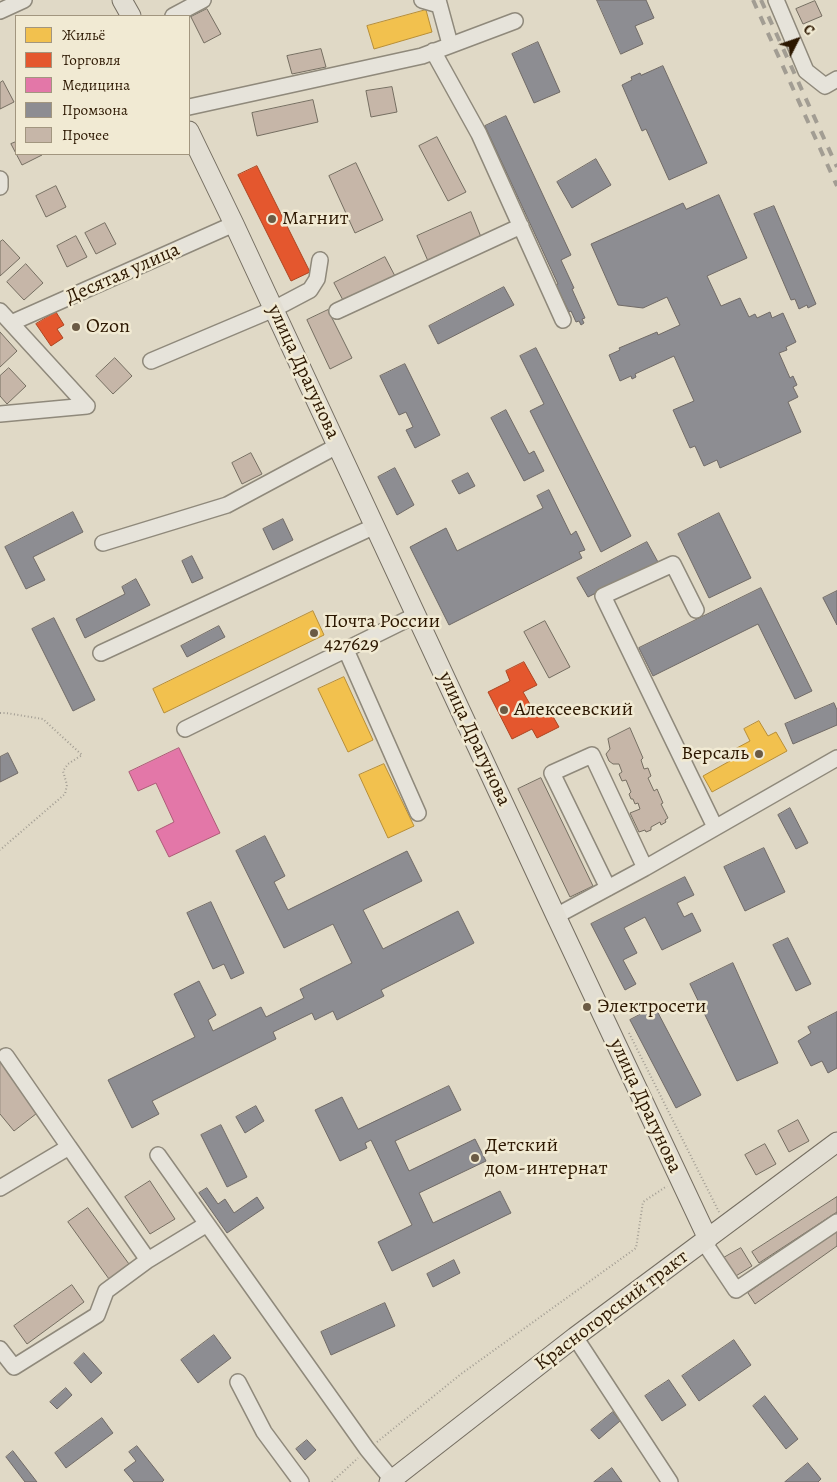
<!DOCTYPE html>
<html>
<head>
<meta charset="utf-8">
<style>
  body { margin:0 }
  #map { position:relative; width:837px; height:1482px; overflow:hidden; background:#e0d9c6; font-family:Alegreya,serif }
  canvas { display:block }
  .legend { position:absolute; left:15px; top:15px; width:175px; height:140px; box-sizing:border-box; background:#f1ead3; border:1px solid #a2967f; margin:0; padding:6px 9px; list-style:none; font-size:15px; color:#2c1700 }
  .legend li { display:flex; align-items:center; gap:10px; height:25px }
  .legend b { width:25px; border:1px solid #a2967f }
  .north { position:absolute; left:772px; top:15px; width:50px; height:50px; -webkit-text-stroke:4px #f1ead3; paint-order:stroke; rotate:49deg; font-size:14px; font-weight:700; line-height:20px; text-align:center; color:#2c1700 }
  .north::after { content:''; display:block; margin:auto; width:18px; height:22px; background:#2c1700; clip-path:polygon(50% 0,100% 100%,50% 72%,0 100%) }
</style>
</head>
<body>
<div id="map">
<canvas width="837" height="1482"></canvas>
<ul class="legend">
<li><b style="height:14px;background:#f2c14e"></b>Жильё</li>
<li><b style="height:14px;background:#e4572e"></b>Торговля</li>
<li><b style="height:14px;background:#e377a8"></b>Медицина</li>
<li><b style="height:14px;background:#8d8d92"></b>Промзона</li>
<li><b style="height:14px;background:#c6b6a8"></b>Прочее</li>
</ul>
<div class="north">С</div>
</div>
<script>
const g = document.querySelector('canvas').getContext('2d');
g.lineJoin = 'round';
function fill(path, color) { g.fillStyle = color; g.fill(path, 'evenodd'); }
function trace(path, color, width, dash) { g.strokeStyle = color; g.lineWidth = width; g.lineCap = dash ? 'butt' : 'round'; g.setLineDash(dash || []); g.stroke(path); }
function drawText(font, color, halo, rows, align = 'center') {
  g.font = font + ' Alegreya,serif'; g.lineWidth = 5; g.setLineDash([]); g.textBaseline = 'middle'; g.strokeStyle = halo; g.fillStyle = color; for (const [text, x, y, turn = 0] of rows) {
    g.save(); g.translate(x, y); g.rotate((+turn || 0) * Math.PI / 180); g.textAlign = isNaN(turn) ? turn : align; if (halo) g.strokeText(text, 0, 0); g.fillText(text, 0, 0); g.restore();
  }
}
const homes = new Path2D(`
  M426,10l6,22 -58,17 -7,-23z
  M313,611l11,24 -160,78 -11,-24z
  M344,677l29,63 -25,12 -30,-63z
  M759,721l9,15 8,-4 11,19 -75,41 -9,-16 34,-19 -4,-7 17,-9 -6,-12z
  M384,764l30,62 -26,12 -29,-63z`);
const shops = new Path2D(`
  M257,166l53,106 -19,9 -53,-106z
  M56,312l8,13 -7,4 6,9 -12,8 -15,-22z
  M524,662l13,23 -14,7 12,21 12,-7 12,21 -22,11 -5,-9 -20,10 -24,-47 22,-11 -4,-10z`);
const health = new Path2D(`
  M179,748l41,85 -51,24 -13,-26 18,-9 -18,-39 -18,8 -9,-19z`);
const industry = new Path2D(`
  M597,0h49l8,18 -19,8 8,18 -22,10z
  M538,42l22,50 -26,11 -22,-49z
  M663,66l44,97 -38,17 -23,-51 -4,2 -20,-46 10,-5 -1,-3 9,-4 1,2z
  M506,116l65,139 -10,5 13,28 -2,1 13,29 -3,1 2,4 -3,2 -2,-4 -3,1 -5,-11 -2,1 -13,-27 2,-1 -73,-158z
  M596,159l15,26 -39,23 -15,-26z
  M719,195l28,63 -40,18 14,30 19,-8 9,19 6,-3 2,4 13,-6 2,6 11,-5 13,29 -10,5 1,3 -8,3 11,25 3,-2 4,9 -4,2 5,10 -10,5 13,30 -81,36 -3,-8 -13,6 -9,-20 -5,2 -17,-38 21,-9 -20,-45 -39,18 1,3 -4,2 -1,-3 -11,5 -11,-26 11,-5 -1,-2 38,-16 1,3 22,-10 -13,-28 -24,11 -25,-3 -27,-61 92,-41 3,6z
  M774,206l42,98 -8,4 -1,-3 -8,4 -4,-10 -4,1 -37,-86z
  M504,287l10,18 -76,39 -9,-18z
  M536,348l95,188 -30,16 -71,-141 14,-7 -24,-48z
  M405,364l35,71 -25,13 -9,-18 7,-3 -7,-15 -7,3 -19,-39z
  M506,410l23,44 5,-3 10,20 -20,10 -33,-63z
  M395,468l19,37 -17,10 -19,-38z
  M468,473l7,13 -16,8 -7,-13z
  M549,490l22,45 5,-4 9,19 -6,2 3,6 -133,67 -39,-78 36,-19 11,23 86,-43 -6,-12z
  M73,512l10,20 -50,25 12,23 -19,9 -21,-42z
  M719,513l32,65 -42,20 -31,-64z
  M283,519l10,21 -20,10 -10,-21z
  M647,542l11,20 -70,35 -11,-19z
  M192,556l11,22 -11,5 -10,-22z
  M136,579l14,26 -65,33 -9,-19 49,-25 -3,-7z
  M761,588l51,103 -17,8 -37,-75 -105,52 -14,-28z
  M837,591v34l-14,-27z
  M54,618l41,82 -22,11 -41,-82z
  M219,626l6,11 -38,20 -6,-11z
  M834,703l3,7v15l-44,19 -8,-20z
  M8,753l10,20 -18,9v-25z
  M790,808l18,35 -12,6 -18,-34z
  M265,836l20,40 -11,6 14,28 119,-59 15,30 -59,29 20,39 75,-38 16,32 -93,47 3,6 -47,24 -4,-9 -18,9 -3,-7 -39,19 3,7 -124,62 7,13 -27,14 -24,-48 87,-43 -21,-43 25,-13 17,34 -8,5 5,11 48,-24 5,10 38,-19 -4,-9 52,-26 -19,-39 -49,24 -48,-97z
  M764,848l21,44 -40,19 -21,-44z
  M685,877l9,18 -17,8 7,14 8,-4 9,18 -39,19 -17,-33 -21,11 13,25 -14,7 13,24 -11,6 -34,-66z
  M211,902l33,71 -13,6 -7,-15 -11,5 -26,-56z
  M788,938l23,46 -15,7 -23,-46z
  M733,963l45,100 -41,18 -47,-97z
  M655,1007l46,88 -25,13 -46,-88z
  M837,1012v56l-9,5 -6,-12 -11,5 -13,-25 13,-8 -3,-6z
  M449,1086l12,24 -66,31 14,30 66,-32 11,22 -67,32 14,30 67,-32 11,22 -119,58 -14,-29 34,-17 -41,-85 -6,3 2,5 -27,13 -25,-51 27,-13 16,32z
  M256,1106l8,15 -19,12 -9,-16z
  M221,1125l26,52 -20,10 -26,-52z
  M207,1188l11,16 7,-5 9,14 23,-16 7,11 -37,25 -28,-40z
  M454,1260l6,13 -27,14 -6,-13z
  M385,1303l10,23 -64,29 -10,-23z
  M214,1335l17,23 -33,25 -17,-23z
  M734,1340l17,25 -52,36 -17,-25z
  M84,1353l18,20 -11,10 -17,-20z
  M669,1380l17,25 -24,16 -17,-25z
  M66,1388l6,7 -15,14 -7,-7z
  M765,1396l33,43 -12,10 -33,-43z
  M613,1412l7,9 -21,18 -8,-9z
  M102,1418l11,15 -47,35 -11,-15z
  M307,1440l9,10 -11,10 -9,-11z
  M137,1446l27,34 -2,2h-28l-10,-12 12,-9 -7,-9z
  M13,1451l24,31h-12l-19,-25z
  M808,1463l13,16 -3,3h-33z
  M612,1468l10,14h-28z`);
const building = new Path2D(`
  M815,1l7,15 -19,8 -7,-15z
  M207,9l14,25 -17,9 -13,-26z
  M321,49l5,18 -34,7 -5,-18z
  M3,81l11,21 -14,7v-26z
  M392,87l5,25 -26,5 -5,-26z
  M313,100l5,22 -61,14 -5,-23z
  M437,137l29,55 -18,9 -29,-55z
  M16,142v12h25l1,1 -20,10 -11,-21z
  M356,163l27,57 -28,13 -26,-57z
  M56,186l10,21 -20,10 -10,-21z
  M471,212l10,25 -53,24 -11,-25z
  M105,223l11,21 -20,10 -11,-21z
  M76,236l11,21 -20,10 -10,-21z
  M3,240l17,18 -20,18v-34z
  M385,257l11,21 -51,26 -11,-21z
  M26,264l17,19 -19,17 -17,-18z
  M328,310l24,48 -22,11 -23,-49z
  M0,332l17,19 -17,16z
  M115,358l17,18 -19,18 -17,-18z
  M9,368l17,18 -19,18 -7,-8v-20z
  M251,453l11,21 -20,10 -10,-21z
  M545,621l25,46 -21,11 -25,-46z
  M630,728l13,30 -2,2 3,9 4,-1 3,8 -3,2 6,13 3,-2 6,14 -2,1 7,14 -3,2 1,2 -5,3 -1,-3 -9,5v3l-5,2 -1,-2 -6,2 -9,-19 10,-4 -2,-6 -3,1 -2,-5h-2l-2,-5 2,-2 -5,-12 -4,1 -3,-7 3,-2 -3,-8h-6l-4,-3 -3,-7 4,-5 -2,-10z
  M541,778l52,108 -23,11 -52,-108z
  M0,1057l41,53 -27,21 -14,-17z
  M798,1120l11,21 -20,11 -11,-21z
  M765,1144l11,20 -20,11 -11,-20z
  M150,1181l25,38 -25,15 -25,-37z
  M837,1197v15l-78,51 -7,-11z
  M88,1208l41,56 -20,15 -41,-57z
  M837,1231v15l-82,58 -7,-11z
  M741,1248l11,18 -21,13 -11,-19z
  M72,1285l12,17 -57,42 -13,-18z`);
const path = new Path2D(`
  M0,713h6l37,6 39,36 -14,9 -5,7 4,14 -2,9 -65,56
  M629,1033l90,179
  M377,1442l84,-68 175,-126 7,-46 24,-16
  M332,1482l26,-24`);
const minor = new Path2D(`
  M422,0l17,5
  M438,0l12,44
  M776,0l30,71 19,15 12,-7
  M0,11l24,-11
  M173,16l30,-16
  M433,51l46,83 84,186
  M189,107l233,-51 93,-35
  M0,179v8
  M0,311l87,95
  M337,311l184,-85
  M11,323l223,-99
  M151,361l123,-52 36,-19 7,-11 3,-19
  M0,414l87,-8
  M103,543l124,-38 110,-59
  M696,610l-23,-46 -70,32 112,231
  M346,650l72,163
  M101,653l274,-127
  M185,729l231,-114
  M608,888l-56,-115 40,-18 53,113
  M556,916l89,-48 192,-110
  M6,1056l63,91
  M158,1155l209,294 27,33
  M0,1188l69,-41 79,113 59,-36
  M704,1242l32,48 101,-68
  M575,1337l95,145
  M0,1349l14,18 83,-52 9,-24 42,-31
  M238,1382l26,50 37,50`);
const major = new Path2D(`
  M122,0l9,16
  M189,131l45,93 322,692 152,323
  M389,1482l186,-145 262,-195`);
const rail = new Path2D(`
  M753,0l84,186
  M761,0l76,167`);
const markers = [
  [272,219,5,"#6b5b45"],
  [76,327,5,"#6b5b45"],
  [314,633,5,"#6b5b45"],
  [504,710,5,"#6b5b45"],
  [759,754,5,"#6b5b45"],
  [587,1007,5,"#6b5b45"],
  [475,1158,5,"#6b5b45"]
];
const poiNames = [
  ["Магнит",282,219],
  ["Ozon",86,327],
  ["Почта России",324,622],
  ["427629",324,645],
  ["Алексеевский",514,710],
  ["Версаль",749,754,"right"],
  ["Электросети",597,1007],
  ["Детский",485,1146],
  ["дом-интернат",485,1169]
];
const streetNames = [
  ["Десятая улица",123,274,-24],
  ["улица Драгунова",303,372,65],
  ["улица Драгунова",474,739,65],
  ["улица Драгунова",645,1106,65],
  ["Красногорский тракт",612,1311,-37]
];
fill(homes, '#f2c14e');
trace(homes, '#b78e37', 1);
fill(shops, '#e4572e');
trace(shops, '#ad4420', 1);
fill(health, '#e377a8');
trace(health, '#ac5a76', 1);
fill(industry, '#8d8d92');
trace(industry, '#706a66', 1);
fill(building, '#c6b6a8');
trace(building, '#756e61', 1);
trace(minor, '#8f897b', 18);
trace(major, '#756e61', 21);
trace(path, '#a29d93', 2, [1, 2.5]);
trace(minor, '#e6e3da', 15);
trace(major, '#e2ded3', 19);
trace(rail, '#a29d93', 4, [9, 9]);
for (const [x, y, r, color] of markers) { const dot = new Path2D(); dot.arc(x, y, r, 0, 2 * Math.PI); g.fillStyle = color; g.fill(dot); trace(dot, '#f1ead3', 2); }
drawText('20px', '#2c1700', '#f1ead3', poiNames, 'left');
drawText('20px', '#2c1700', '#f1ead3', streetNames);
</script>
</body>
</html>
